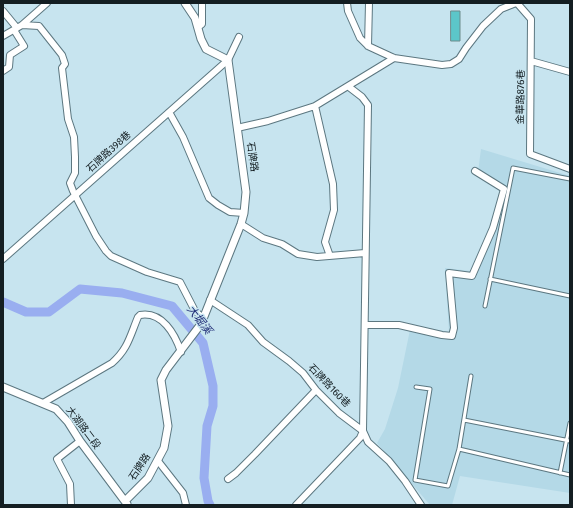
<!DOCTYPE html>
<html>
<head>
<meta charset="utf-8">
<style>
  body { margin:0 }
  #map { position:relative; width:573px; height:508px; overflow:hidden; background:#c7e4ef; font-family:"Fira Sans",sans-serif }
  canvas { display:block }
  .frame { position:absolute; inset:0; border:4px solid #141e22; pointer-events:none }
</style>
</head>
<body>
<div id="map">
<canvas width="573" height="508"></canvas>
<div class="frame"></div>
</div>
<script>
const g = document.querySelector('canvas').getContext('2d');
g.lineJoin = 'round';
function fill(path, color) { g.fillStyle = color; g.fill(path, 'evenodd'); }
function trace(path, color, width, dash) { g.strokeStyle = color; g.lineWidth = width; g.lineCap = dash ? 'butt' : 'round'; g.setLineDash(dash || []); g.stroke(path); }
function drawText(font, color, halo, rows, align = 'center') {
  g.font = font + ' "Fira Sans","Noto Sans TC",sans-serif'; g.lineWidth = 3; g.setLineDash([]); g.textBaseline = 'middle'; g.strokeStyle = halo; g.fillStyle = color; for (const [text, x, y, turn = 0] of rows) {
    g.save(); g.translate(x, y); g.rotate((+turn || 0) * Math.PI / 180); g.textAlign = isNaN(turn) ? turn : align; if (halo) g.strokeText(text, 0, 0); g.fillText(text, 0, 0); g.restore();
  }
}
const built = new Path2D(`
  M481,149l89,27v317l-110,-17 -8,29h-22l-53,-62 8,-14 13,-41 13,-63 38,7 -4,-64 26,3 22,-52 7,-30 -22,-17z`);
const river = new Path2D(`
  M3,302l23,10h23l31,-23 42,4 50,13 31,37 10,43v20l-6,20 -3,52 4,23 2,4`);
const building = new Path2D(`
  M451,11h9v30h-9z`);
const service = new Path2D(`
  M490,279l80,17
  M485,306l28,-138 57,11
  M416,387l14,2 -15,91 33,6 11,-37 12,-73
  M464,420l106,21
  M459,449l111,26
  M560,473l10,-50`);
const minor = new Path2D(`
  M347,3l1,8 12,27 8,8 26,12 48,7 9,-1 8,-5 7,-11 17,-22 18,-17 15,-6
  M517,3l14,16 -1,135 40,15
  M3,11l14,17
  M22,25l17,1 23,29 3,9 -3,4 6,51 6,18 1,20v16l-5,10 3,8 23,45 10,15 5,5 36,16 33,10 15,29 8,7
  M198,27l4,-3v-21
  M3,36l19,-11 25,-22
  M368,46l1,-43
  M531,61l39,11
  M3,71l6,-4 1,-12 14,-9 -10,-16
  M315,106l18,78 1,26 -9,32 5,14
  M169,112l14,25 26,61 9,7 12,7 14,1
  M237,128l31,-7 47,-15 79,-48
  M241,224l22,14 19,6 16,10 19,3 48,-4
  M3,259l225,-199 11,-23
  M210,300l38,25 15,17 26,19 14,12 13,17 23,23 24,18 5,11 21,19 16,20 16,24
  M366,325h33l43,10 10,1 2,-8 -5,-55 23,3 21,-48 11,-39 -29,-18
  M43,403l69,-40c16,-14 18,-27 26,-46l2,-2c22,-4 35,19 41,37
  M158,461l25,32 3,12
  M228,479l8,-6 19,-19 61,-64
  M71,505l-1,-21 -13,-25 23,-18
  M296,505l64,-67 3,-7 5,-326 -6,-8 -13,-10`);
const tertiary = new Path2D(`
  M3,387l53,22 12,13 12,19 47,63
  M125,501l23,-23 16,-30 4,-22 -7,-46 5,-10 35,-46 40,-100 3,-11 2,-21 -18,-132 -22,-11 -5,-10 -6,-21 -10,-15`);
const streetNames = [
  ["金華路876巷",521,97,-89],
  ["石牌路398巷",109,152,-42],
  ["石牌路",252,157,82],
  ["石牌路160巷",329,386,46],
  ["大湖路二段",83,428,53],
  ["石牌路",140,467,-56]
];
const waterNames = [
  ["大堀溪",199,320,52]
];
fill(built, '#b4d9e7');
trace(river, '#99aef0', 9);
fill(building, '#5cc6c9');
trace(building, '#6d8b8c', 1);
trace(service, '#5c7780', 5);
trace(minor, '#5c7780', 8);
trace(tertiary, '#5c7780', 9);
trace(service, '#fff', 3);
trace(minor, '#fff', 6);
trace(tertiary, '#fff', 7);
drawText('10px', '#141e22', '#c7e4ef', streetNames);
drawText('italic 11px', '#1e2b75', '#c7e4ef', waterNames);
</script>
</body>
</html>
